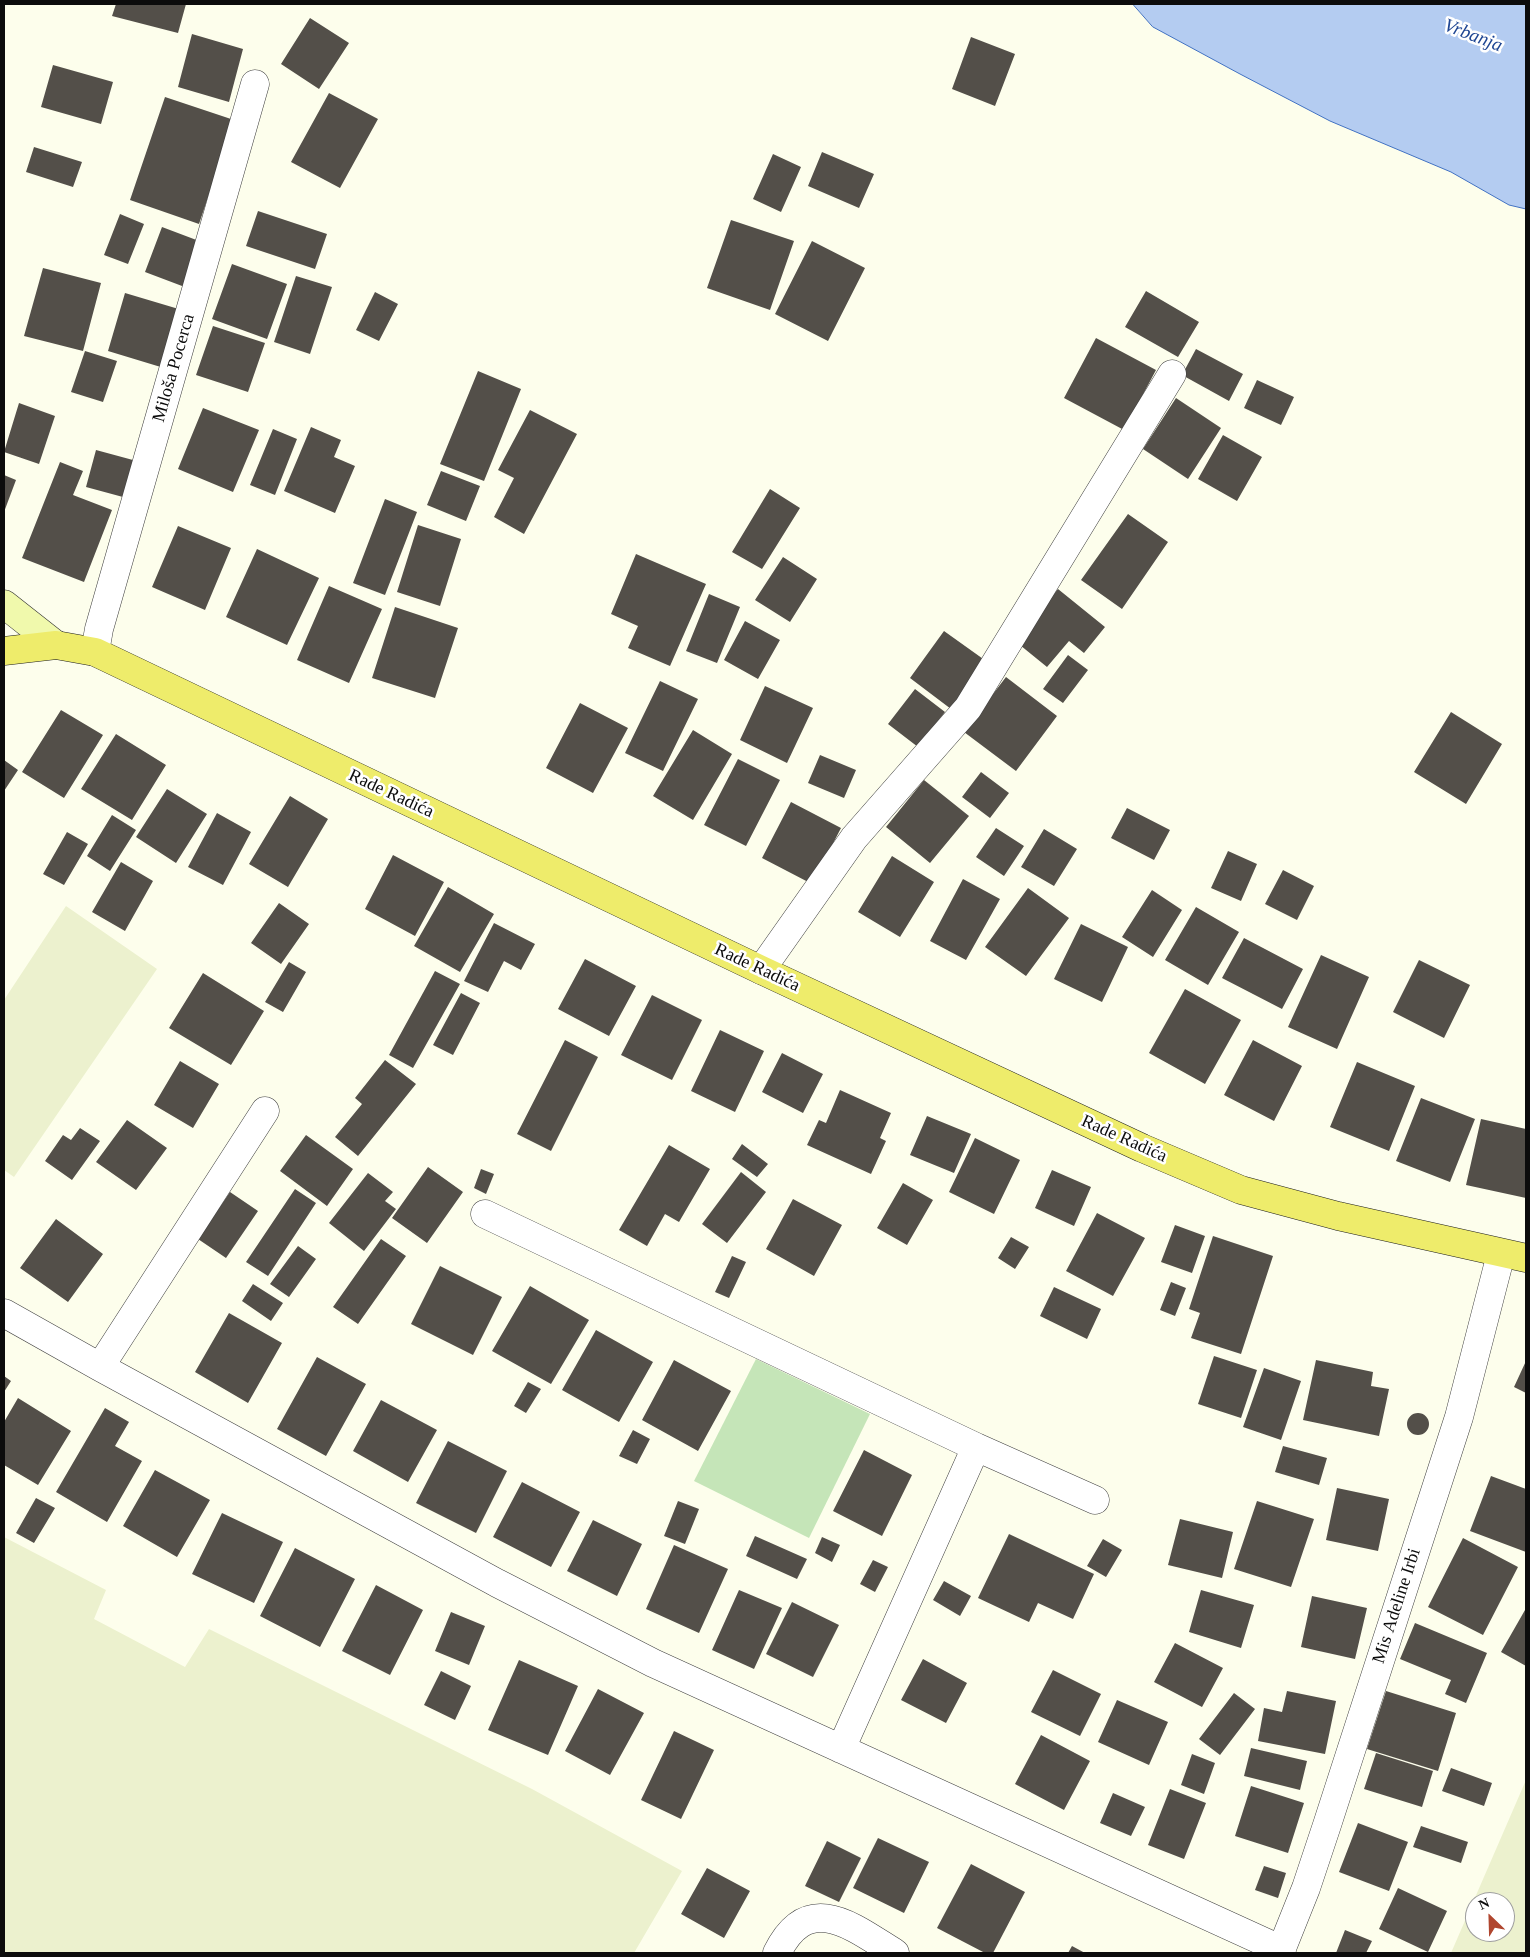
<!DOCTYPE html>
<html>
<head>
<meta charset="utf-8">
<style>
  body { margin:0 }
  #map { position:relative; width:1530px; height:1957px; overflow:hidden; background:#fdfeec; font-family:"Times New Roman",serif }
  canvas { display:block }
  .frame { position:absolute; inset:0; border:5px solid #0c0c0c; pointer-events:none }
  .north { position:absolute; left:1465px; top:1892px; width:50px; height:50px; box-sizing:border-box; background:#fff; border:1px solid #9e9e9e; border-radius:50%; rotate:336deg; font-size:14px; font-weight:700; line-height:20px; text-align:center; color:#0c0c0c }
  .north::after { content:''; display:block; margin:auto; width:18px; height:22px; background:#b0462f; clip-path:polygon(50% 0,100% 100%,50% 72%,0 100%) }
</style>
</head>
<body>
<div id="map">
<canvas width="1530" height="1957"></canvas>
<div class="frame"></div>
<div class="north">N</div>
</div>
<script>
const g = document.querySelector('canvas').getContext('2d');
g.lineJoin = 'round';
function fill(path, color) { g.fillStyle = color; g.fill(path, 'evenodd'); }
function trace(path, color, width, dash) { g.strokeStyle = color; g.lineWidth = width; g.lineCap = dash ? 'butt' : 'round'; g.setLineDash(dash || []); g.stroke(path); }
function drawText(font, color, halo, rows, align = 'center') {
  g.font = font + ' "Times New Roman",serif'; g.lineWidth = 5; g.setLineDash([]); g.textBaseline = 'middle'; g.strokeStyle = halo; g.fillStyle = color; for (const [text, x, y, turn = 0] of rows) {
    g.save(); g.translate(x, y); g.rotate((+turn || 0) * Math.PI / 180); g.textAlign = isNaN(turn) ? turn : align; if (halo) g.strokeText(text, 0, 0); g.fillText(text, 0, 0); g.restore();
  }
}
const farmland = new Path2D(`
  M66,906l91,63 -143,208 -10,-7v-170z
  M4,1537l102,53 -12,29 91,48 24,-38 323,160 150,82 -48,82h-630z
  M1526,1780v173h-75zM1475,1902h30v30h-30z`);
const green = new Path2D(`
  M756,1359l114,55 -61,124 -115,-57z`);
const water = new Path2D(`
  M1133,4h393v205l-17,-4 -58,-33 -121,-51 -90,-47 -87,-47z`);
const building = new Path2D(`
  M116,4h70l-8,29 -66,-17z
  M310,18l39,25 -30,46 -38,-25z
  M192,34l51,15 -14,53 -51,-15z
  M971,37l44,17 -20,52 -43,-17z
  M53,65l60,17 -12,42 -60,-17z
  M329,93l49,26 -38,69 -49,-26z
  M165,97l69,23 -35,104 -69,-24z
  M34,147l48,15 -9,25 -47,-15z
  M822,152l52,22 -15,34 -51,-22z
  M773,154l28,13 -20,45 -28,-13z
  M258,211l69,23 -12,35 -69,-23z
  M120,214l24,10 -16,40 -24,-9z
  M731,220l63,21 -24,69 -63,-22z
  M162,227l45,17 -17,45 -45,-17z
  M812,241l53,27 -37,73 -53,-27z
  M232,264l55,20 -20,55 -55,-20z
  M43,268l58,15 -18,68 -59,-15z
  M296,276l36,11 -22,67 -36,-12z
  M1146,291l53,31 -21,35 -53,-30z
  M375,292l23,12 -19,37 -23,-11z
  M125,293l57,17 -18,58 -56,-17z
  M213,326l52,17 -17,49 -52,-17z
  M1096,338l60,32 -32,60 -60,-32z
  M1196,349l47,25 -14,27 -47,-26z
  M85,351l32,10 -14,41 -32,-10z
  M478,371l43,18 -37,92 -44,-17z
  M1257,380l37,17 -13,28 -37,-17z
  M1176,398l45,30 -33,51 -45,-30z
  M19,403l36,13 -16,48 -35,-12z
  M203,408l56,22 -26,62 -55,-23z
  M530,410l47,24 -53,100 -30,-17 20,-39 -16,-8z
  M311,427l30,13 -7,17 21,9 -20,47 -51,-22z
  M273,429l24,10 -22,56 -25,-10z
  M1223,435l39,22 -25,44 -39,-22z
  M96,450l48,13 -10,37 -48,-13z
  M60,462l23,9 -10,24 39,15 -28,72 -62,-24z
  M441,471l39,15 -14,35 -39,-16z
  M4,475l12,5 -12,32z
  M770,489l30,19 -38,61 -30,-17z
  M385,499l32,13 -32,83 -32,-12z
  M1128,514l40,28 -46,67 -41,-29z
  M418,525l43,14 -21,67 -43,-14z
  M178,526l53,22 -26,62 -53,-23z
  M257,549l62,29 -32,67 -61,-28z
  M636,554l70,30 -36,82 -42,-18 10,-22 -27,-12z
  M783,557l34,22 -27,43 -35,-22z
  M329,586l53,23 -33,74 -52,-23z
  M1058,589l47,38 -21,26 -15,-12 -22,26 -32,-26z
  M709,594l31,13 -23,56 -31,-12z
  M395,607l63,21 -23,70 -63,-20z
  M745,621l35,19 -22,39 -34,-19z
  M944,631l42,30 -35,48 -41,-31z
  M1068,655l20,15 -25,33 -20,-14z
  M1006,677l51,39 -41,55 -52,-39z
  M660,681l38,18 -35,72 -38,-18z
  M765,686l48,22 -26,55 -47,-23z
  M915,689l30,23 -27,35 -30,-23z
  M580,703l48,25 -35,65 -47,-25z
  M61,710l42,25 -39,63 -42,-26z
  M1451,712l51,32 -36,60 -52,-32z
  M693,730l39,24 -39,66 -40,-24z
  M116,734l50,31 -34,55 -51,-31z
  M820,755l36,15 -12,28 -36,-15z
  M738,759l42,21 -34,66 -42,-21z
  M4,760l14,10 -14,21z
  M981,772l28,21 -19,25 -28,-21z
  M924,780l45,36 -39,47 -44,-36z
  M167,789l40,25 -31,49 -40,-26z
  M290,796l38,23 -40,68 -39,-23z
  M791,802l50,26 -29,56 -50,-26z
  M1127,808l43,22 -16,30 -43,-22z
  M217,813l34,19 -28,53 -35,-18z
  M112,815l24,15 -26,41 -23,-15z
  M996,828l28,18 -20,30 -28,-19z
  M1044,829l33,20 -23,37 -33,-19z
  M67,832l21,12 -24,41 -21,-11z
  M1228,851l29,13 -16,37 -30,-13z
  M393,855l51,27 -29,54 -50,-27z
  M892,856l42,26 -34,55 -42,-25z
  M121,862l32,19 -28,50 -33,-19z
  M1283,870l31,16 -17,34 -32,-16z
  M963,879l37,20 -34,61 -36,-19z
  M448,887l46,27 -34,58 -46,-26z
  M1028,888l41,30 -43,58 -41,-29z
  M1152,890l30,20 -29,47 -31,-20z
  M279,903l30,21 -28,40 -30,-21z
  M1196,907l43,25 -31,53 -43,-25z
  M494,923l41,21 -14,26 -17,-9 -16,31 -24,-11z
  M1081,924l47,23 -26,55 -48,-23z
  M1244,938l59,31 -21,40 -60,-31z
  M1321,955l48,22 -32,72 -49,-22z
  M585,959l51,27 -27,50 -51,-27z
  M1419,960l51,25 -26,53 -51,-26z
  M289,962l17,10 -23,40 -18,-10z
  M435,971l25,13 -47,84 -24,-13z
  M203,973l61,38 -33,54 -62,-37z
  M1185,989l56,31 -36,64 -56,-31z
  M461,993l19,10 -27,52 -20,-10z
  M652,995l50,25 -30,60 -51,-25z
  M720,1030l44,21 -29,61 -44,-21z
  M565,1040l33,17 -47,94 -34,-17z
  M1253,1040l49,26 -28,55 -50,-26z
  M782,1053l41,21 -20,39 -41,-21z
  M385,1060l31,24 -58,72 -23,-19 27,-33 -7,-6z
  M180,1061l39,23 -26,44 -39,-23z
  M1357,1062l58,24 -26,65 -59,-24z
  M840,1090l51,23 -11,25 6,3 -15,33 -64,-29 12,-25 7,3z
  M1421,1098l54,21 -25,63 -54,-21z
  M927,1116l44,18 -17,39 -44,-18z
  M1481,1119l45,10v69l-60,-13z
  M127,1120l40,28 -31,42 -40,-28z
  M80,1128l20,13 -28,39 -27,-19 18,-26 8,5z
  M306,1135l47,34 -26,37 -47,-35z
  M975,1138l45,22 -26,54 -45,-22z
  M742,1144l26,20 -11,13 -25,-18z
  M669,1145l41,24 -31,53 -14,-8 -18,32 -28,-16z
  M428,1167l35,25 -36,51 -35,-25z
  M481,1169l13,5 -8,20 -12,-6z
  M1052,1170l39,17 -17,39 -39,-18z
  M741,1172l25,20 -39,51 -25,-19z
  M368,1173l25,19 -8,9 11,8 -32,42 -35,-28z
  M903,1183l30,17 -26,45 -30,-17z
  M295,1189l21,14 -48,73 -22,-14z
  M230,1192l28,19 -32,47 -28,-19z
  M793,1199l49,26 -28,51 -48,-27z
  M1097,1213l48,25 -32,58 -47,-25z
  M56,1219l47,35 -35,48 -48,-34z
  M1175,1225l30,11 -13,37 -31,-11z
  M1213,1236l60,20 -32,98 -50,-16 9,-25 -11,-4z
  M1011,1237l18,10 -14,22 -17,-11z
  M381,1239l25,17 -48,68 -25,-17z
  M298,1246l18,13 -27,38 -19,-13z
  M732,1256l14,6 -17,36 -14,-6z
  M440,1266l62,31 -29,58 -62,-31z
  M1171,1282l15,6 -11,28 -15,-6z
  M253,1284l30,19 -12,18 -29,-20z
  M530,1286l59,34 -38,64 -59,-33z
  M1054,1287l47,22 -14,30 -47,-23z
  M229,1313l53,30 -34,60 -53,-31z
  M596,1330l57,32 -34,60 -57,-32z
  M1214,1356l43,14 -16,48 -43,-14z
  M317,1357l49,27 -40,72 -49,-27z
  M674,1360l57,31 -33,60 -56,-31z
  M1316,1360l57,12 -2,14 18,3 -10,47 -76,-16z
  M1526,1361v32l-12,-6z
  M1264,1368l37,13 -20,59 -38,-13z
  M4,1376l7,5 -7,11z
  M528,1382l13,7 -15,24 -12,-7z
  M18,1398l53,33 -33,54 -34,-20v-43z
  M381,1400l56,30 -29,52 -55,-31z
  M105,1408l24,14 -14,24 27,15 -35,61 -51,-30z
  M1407 1424a11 11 0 1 1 22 0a11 11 0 1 1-22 0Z
  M633,1430l17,9 -13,25 -18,-8z
  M448,1441l59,30 -31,62 -60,-30z
  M1283,1446l44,12 -8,27 -44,-13z
  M864,1450l48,25 -30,61 -49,-25z
  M155,1470l55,30 -33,57 -54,-31z
  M1491,1476l35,13v63l-56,-21z
  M522,1482l58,30 -29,55 -58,-30z
  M1337,1488l52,11 -11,52 -52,-11z
  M36,1498l19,10 -21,35 -18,-10z
  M678,1501l21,8 -14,35 -21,-8z
  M1257,1501l57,18 -23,68 -57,-18z
  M222,1513l61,29 -29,61 -62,-29z
  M1180,1519l53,13 -11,46 -54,-13z
  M593,1520l49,24 -25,52 -50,-25z
  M1009,1534l85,40 -21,45 -35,-16 -9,19 -51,-24z
  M755,1536l52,23 -10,20 -51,-23z
  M822,1537l18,8 -8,17 -17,-9z
  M1463,1538l55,29 -35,68 -55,-28z
  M1103,1539l19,11 -16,27 -19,-11z
  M674,1545l54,24 -29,64 -53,-24z
  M295,1548l60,31 -35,68 -60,-31z
  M873,1560l15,7 -13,25 -15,-8z
  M944,1581l27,15 -11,20 -27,-16z
  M376,1585l47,25 -33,65 -48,-24z
  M739,1590l43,18 -28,61 -42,-19z
  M1201,1590l53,15 -13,43 -52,-16z
  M1312,1596l55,12 -12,51 -54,-12z
  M792,1602l47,23 -26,52 -47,-23z
  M1525,1610l1,1v55l-25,-14z
  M451,1612l34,14 -16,39 -34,-14z
  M1415,1623l72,30 -21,50 -21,-9 6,-14 -51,-21z
  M1175,1643l48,25 -21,39 -48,-25z
  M923,1659l44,24 -21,40 -45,-23z
  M519,1660l59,26 -30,69 -60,-25z
  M1053,1670l48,24 -21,42 -49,-24z
  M441,1671l30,15 -16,34 -31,-15z
  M598,1689l46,24 -34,62 -45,-24z
  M1287,1691l49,10 -11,53 -67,-13 6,-33 18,4z
  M1386,1691l70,22 -18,58 -71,-22z
  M1234,1693l21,16 -35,46 -21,-16z
  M1117,1700l51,22 -19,43 -51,-23z
  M674,1731l40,19 -33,69 -40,-19z
  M1041,1735l49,26 -26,49 -49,-26z
  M1251,1748l56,13 -7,29 -56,-14z
  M1376,1753l57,18 -11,36 -58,-18z
  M1192,1754l23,9 -11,31 -23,-9z
  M1451,1768l41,15 -8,23 -42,-15z
  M1251,1786l53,17 -16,50 -53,-17z
  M1170,1789l36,14 -22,56 -36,-14z
  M1113,1793l32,14 -14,29 -31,-13z
  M1358,1823l50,19 -19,49 -50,-19z
  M1421,1826l47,16 -7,21 -48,-16z
  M878,1838l51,24 -25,51 -51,-25z
  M827,1841l34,17 -22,44 -34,-16z
  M971,1864l54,28 -32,61h-8l-48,-25z
  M1264,1866l22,7 -8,25 -23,-8z
  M707,1868l43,23 -26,47 -43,-24z
  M1398,1888l49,23 -19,41 -49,-23z
  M1345,1930l27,11 -6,12h-30z
  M1072,1946l13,7h-17z`);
const street = new Path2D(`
  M95,652l4,-23 156,-545
  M761,970l93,-132 114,-130 204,-334
  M485,1214l491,233 -135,302
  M4,1313l96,54 397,216 156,80 629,287
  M100,1367l165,-256
  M976,1447l119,53
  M777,1953c31,-63 75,-27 118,0
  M1280,1953l26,-65 21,-63 132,-408 42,-163`);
const secondary = new Path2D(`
  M4,604l52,41`);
const primary = new Path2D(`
  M4,651l52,-6 39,7 666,318 381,178 99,42 97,26 188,42`);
const streetNames = [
  ["Miloša Pocerca",174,368,-74],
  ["Rade Radića",391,794,25],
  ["Rade Radića",757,968,25],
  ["Rade Radića",1124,1139,24],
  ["Mis Adeline Irbi",1397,1606,-72]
];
const waterNames = [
  ["Vrbanja",1473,36,21]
];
fill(farmland, '#ecf1ce');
fill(green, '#c5e5b8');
fill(water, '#b4ccf1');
trace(water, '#4171c2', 1);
fill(building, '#534f49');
trace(street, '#3f3f3f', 29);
trace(secondary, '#2e2e2e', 29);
trace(primary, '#1d1d1d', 29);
trace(street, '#fff', 28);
trace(secondary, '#f0f9ac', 28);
trace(primary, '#eeec6b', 28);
drawText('18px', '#0c0c0c', '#fff', streetNames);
drawText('italic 19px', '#1f4693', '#fff', waterNames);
</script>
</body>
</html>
